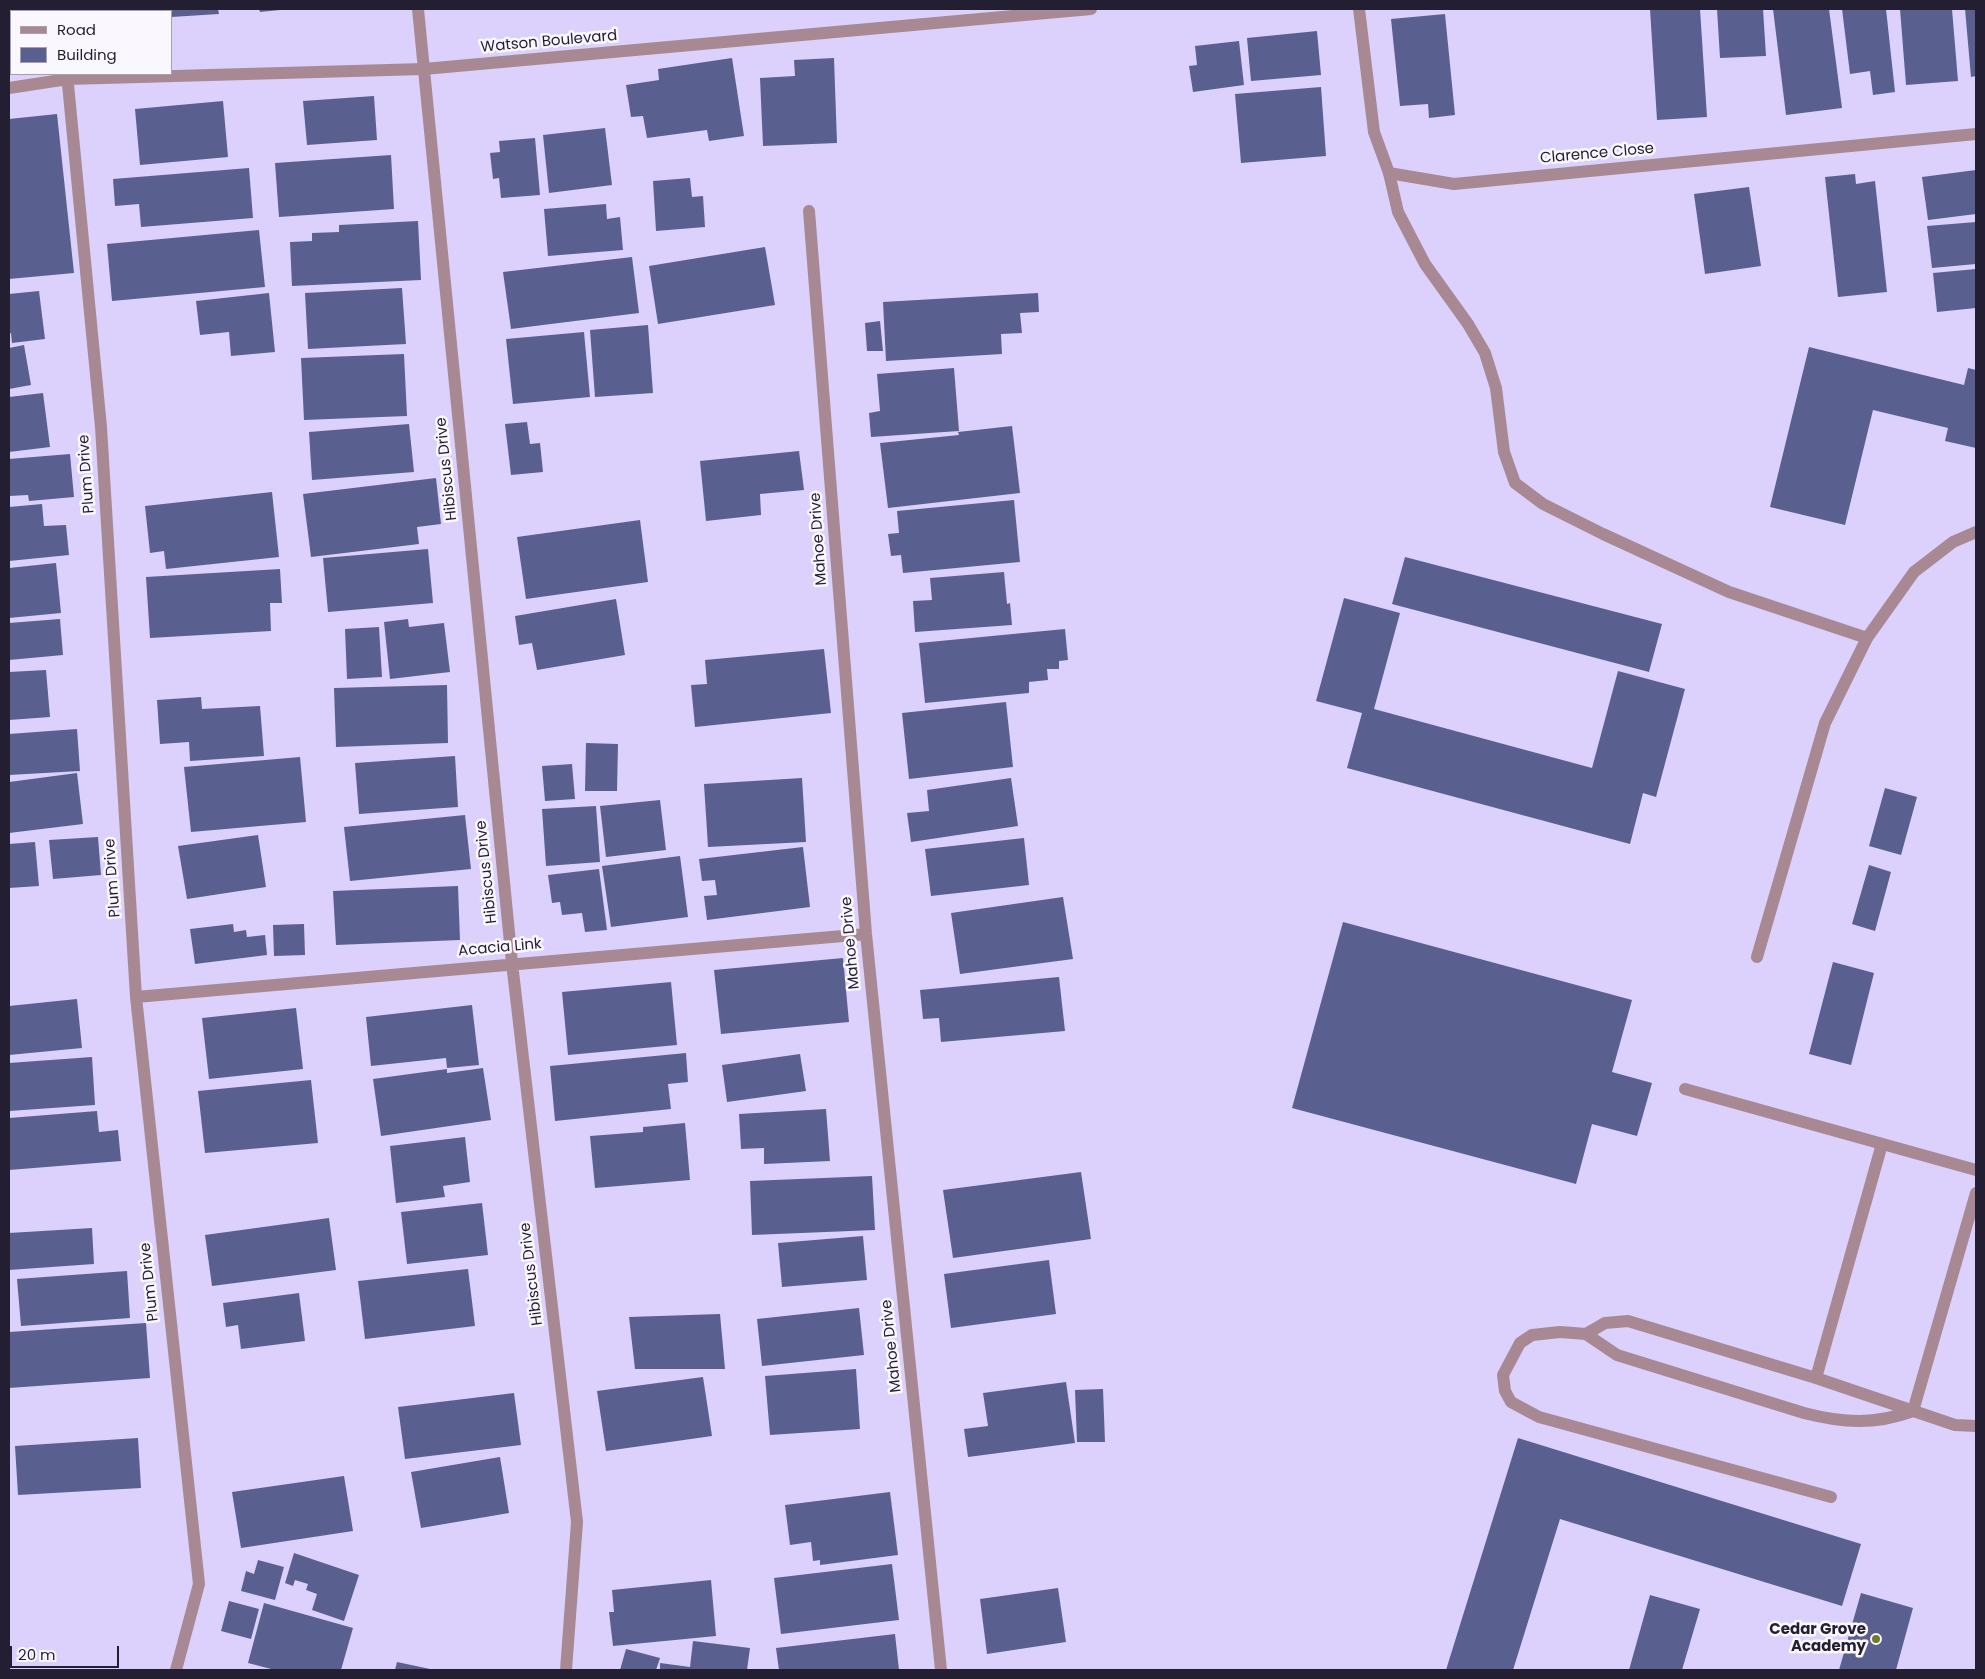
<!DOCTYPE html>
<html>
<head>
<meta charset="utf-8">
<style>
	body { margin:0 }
	#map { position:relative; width:1985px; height:1679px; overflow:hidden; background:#dbd1fc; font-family:Poppins,sans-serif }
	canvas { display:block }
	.frame { position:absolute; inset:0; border:10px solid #231e32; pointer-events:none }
	.legend { position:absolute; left:10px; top:10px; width:162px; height:65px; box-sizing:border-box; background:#faf8fe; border:1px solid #a4a1ac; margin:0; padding:6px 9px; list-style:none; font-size:15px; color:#231e32 }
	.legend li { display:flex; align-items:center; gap:10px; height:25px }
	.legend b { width:25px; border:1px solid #a4a1ac }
	.scale { position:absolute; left:10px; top:1646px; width:109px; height:22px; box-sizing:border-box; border:2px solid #231e32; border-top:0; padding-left:6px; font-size:15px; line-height:18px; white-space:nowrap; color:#231e32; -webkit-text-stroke:4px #faf8fe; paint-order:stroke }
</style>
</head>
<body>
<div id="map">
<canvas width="1985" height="1679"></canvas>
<div class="frame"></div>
<ul class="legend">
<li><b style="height:6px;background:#a88993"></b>Road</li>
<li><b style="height:14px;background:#59608f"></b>Building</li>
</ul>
<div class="scale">20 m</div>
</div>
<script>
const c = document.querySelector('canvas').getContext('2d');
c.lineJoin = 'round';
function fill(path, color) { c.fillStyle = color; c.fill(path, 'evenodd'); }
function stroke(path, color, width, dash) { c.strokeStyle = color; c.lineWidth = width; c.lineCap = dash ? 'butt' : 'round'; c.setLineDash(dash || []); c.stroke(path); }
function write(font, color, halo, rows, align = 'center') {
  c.font = font + ' Poppins,sans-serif'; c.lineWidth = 5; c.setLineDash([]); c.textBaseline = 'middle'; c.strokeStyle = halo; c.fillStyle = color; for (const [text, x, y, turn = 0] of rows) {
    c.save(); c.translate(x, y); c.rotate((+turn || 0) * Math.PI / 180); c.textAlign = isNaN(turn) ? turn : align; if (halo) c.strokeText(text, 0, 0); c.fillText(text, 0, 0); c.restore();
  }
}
const building = new Path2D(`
	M95,9H218L219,14L171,17V11H96Z
	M259,9H280V10L260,12Z
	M1650,9H1700L1707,117L1657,120Z
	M1717,9H1763L1766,56L1720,58Z
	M1773,9H1829L1842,108L1786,115Z
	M1842,9H1886L1895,92L1873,95L1870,71L1850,74Z
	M1900,9H1952L1958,81L1906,85Z
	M1965,9H1976V76L1971,77Z
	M1445,14L1455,115L1429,118L1428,104L1400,106L1391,19Z
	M1317,31L1321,75L1251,81L1247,38Z
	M1239,41L1244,85L1193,92L1189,66L1197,65L1195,46Z
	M732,58L744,136L709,141L707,130L647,138L643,116L631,117L626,85L659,80L658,69Z
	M834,58L837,143L763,146L760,78L795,76L794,60Z
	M1321,87L1326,156L1241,163L1235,94Z
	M374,96L377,140L307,145L303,101Z
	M223,101L228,157L140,165L135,109Z
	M57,114L74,273L9,279V119Z
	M605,128L612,185L549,193L543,135Z
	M535,138L540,195L501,198L499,178L493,179L490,153L500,152L499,141Z
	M391,155L394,209L279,217L275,163Z
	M249,168L253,218L141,227L139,204L115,206L113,179Z
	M1976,170V214L1928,220L1922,177Z
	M1855,174L1856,184L1875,181L1887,292L1838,297L1825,177Z
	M690,178L692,197L703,196L705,227L656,231L653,181Z
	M1749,187L1761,266L1705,274L1694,194Z
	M606,204L607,219L620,217L623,250L548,256L544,209Z
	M418,221L421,280L292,286L290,242L312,241V233L339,232V225Z
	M1976,222V264L1932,268L1927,226Z
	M259,230L265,287L112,301L107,244Z
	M765,247L775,305L658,324L649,266Z
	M632,257L639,313L511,329L503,272Z
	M1976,269V308L1937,312L1933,273Z
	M402,288L406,344L308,349L305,293Z
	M39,291L45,339L12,343L11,333L9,334V294Z
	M269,293L275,352L231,356L229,332L200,335L196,301Z
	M1038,293L1039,312L1020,313L1022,333L1001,334L1002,354L886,361L883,302Z
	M880,321L883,351H867L865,323Z
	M648,325L653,393L595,397L590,330Z
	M584,332L590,397L513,404L506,339Z
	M24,345L31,385L9,389V348Z
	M1809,347L1964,385L1968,368L1976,370V448L1945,441L1948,428L1873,410L1845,525L1770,507Z
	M404,354L407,416L304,420L301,358Z
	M954,368L959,431L871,437L869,413L880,411L877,374Z
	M43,393L50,447L9,452V397Z
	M527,422L530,444L540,443L543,472L511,475L505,424Z
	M409,424L414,472L312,480L309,432Z
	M1012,426L1020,493L888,508L880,443L959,435L958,432Z
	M799,451L804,490L760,494L761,515L706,521L700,461Z
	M70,454L74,497L29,501L28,495L9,496V459Z
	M436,478L441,524L417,527L419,544L311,557L303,494Z
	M272,492L279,557L166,569L164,551L150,553L145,506Z
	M1014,500L1020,562L903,573L901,555L891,556L888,534L899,533L897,511Z
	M42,504L44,526L66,525L69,555L9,561V507Z
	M640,520L648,582L526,599L517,537Z
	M428,549L433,603L328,612L323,558Z
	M1405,557L1662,624L1649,672L1392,604Z
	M56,563L61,613L9,618V568Z
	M280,569L282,603H270L271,631L150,638L146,577Z
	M1004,572L1007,604L1010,603L1012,625L915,632L913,601L932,600L930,578Z
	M1344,598L1400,613L1374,709L1592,768L1618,671L1685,689L1656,797L1643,793L1630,844L1347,768L1362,713L1316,701Z
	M616,599L625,655L537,670L532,643L519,645L515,616Z
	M60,619L63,655L9,660V623Z
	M408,619L409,627L444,623L450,672L390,679L384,622Z
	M379,627L382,677L347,679L345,629Z
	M1065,629L1068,660L1059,661V669H1047L1048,680L1029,682V693L925,703L919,643Z
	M824,649L831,713L695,727L691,685L707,684L705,660Z
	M46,670L50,717L9,720V672Z
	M447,685L448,743L336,747L334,688Z
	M201,697L202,709L260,706L264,756L190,761L189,742L160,744L157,700Z
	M1006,702L1013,767L909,779L902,713Z
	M77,729L80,771L9,775V734Z
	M586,743L618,744L617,791H585Z
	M455,756L458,807L359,814L355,763Z
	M300,757L306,822L191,832L184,767Z
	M572,764L575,799L545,801L542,766Z
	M77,773L83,824L9,833V782Z
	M802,778L806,842L708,847L704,784Z
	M1011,778L1018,826L911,842L907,813L929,811L927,790Z
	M1885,788L1917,797L1901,855L1869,846Z
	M660,800L666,850L606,857L600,806Z
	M596,806L600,862L546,866L542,809Z
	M465,815L471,869L350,881L344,827Z
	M258,835L266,887L187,899L178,846Z
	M98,837L101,875L53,879L49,840Z
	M1024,838L1029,885L931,896L925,849Z
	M35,842L39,886L9,888V844Z
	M803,847L810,907L707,920L704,896L717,895L715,880L702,881L699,859Z
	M680,856L688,917L611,927L602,866Z
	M1869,865L1891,872L1875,931L1852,924Z
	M599,869L607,930L585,932L582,913L562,915L560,902L552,903L548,875Z
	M458,886L460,940L336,945L333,891Z
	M1063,897L1073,959L960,974L951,913Z
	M1343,922L1632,1000L1612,1072L1652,1083L1637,1136L1592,1124L1576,1184L1292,1108Z
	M233,924L234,932L246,930L247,937L265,935L267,955L195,964L190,929Z
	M304,924L305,955L274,956L273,925Z
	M843,958L849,1022L721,1034L714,970Z
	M1833,962L1874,973L1851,1065L1809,1054Z
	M1059,977L1065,1031L941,1042L939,1018L923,1019L920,990Z
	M671,982L677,1045L568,1055L562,992Z
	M77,999L82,1048L9,1055V1006Z
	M472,1005L479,1065L447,1068L446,1058L371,1066L366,1017Z
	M296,1008L303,1069L209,1079L202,1018Z
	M686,1053L688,1082L668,1084L671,1109L555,1121L550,1066Z
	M800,1054L806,1091L727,1102L722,1065Z
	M92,1057L95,1105L9,1111V1063Z
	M483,1068L491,1120L381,1136L373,1079L447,1069V1073Z
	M311,1080L318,1143L205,1153L198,1091Z
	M826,1109L830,1161L764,1164V1148L741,1149L739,1114Z
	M97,1111L99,1132L118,1130L121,1161L9,1170V1118Z
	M685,1123L690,1180L595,1188L590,1136L643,1132V1127Z
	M465,1137L470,1182L443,1186L445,1197L396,1203L390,1146Z
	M1081,1172L1091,1239L953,1258L943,1190Z
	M872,1176L875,1230L752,1235L750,1181Z
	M482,1203L488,1255L407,1264L401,1212Z
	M329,1218L336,1270L212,1286L205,1235Z
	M92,1228L94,1264L9,1270V1233Z
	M863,1236L867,1280L782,1287L778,1243Z
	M1049,1260L1056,1314L951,1328L944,1274Z
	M468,1269L475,1326L365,1339L358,1281Z
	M127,1271L130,1318L21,1326L17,1279Z
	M299,1293L305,1341L241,1349L238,1325L226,1327L223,1303Z
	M859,1308L864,1355L762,1366L757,1319Z
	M720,1314L725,1369H635L629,1317Z
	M146,1323L150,1378L9,1388V1332Z
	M856,1369L860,1429L770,1435L765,1376Z
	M703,1377L712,1436L606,1451L597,1391Z
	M1066,1382L1075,1443L968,1457L964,1429L988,1426L983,1393Z
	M1103,1389L1105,1442H1077L1075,1390Z
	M514,1393L521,1445L405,1459L398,1407Z
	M138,1438L141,1488L18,1495L15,1446Z
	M1518,1438L1861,1544L1842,1606L1560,1519L1513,1670H1446Z
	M500,1457L509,1513L421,1528L411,1472Z
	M344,1476L353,1531L241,1548L232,1492Z
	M890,1492L898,1555L820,1565V1560L813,1561L811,1542L790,1545L785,1505Z
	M294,1553L359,1575L344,1621L312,1610L317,1594L306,1590L308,1584L295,1580L293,1586L285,1583Z
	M258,1560L284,1567L275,1600L241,1591L246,1571L254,1574Z
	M892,1564L899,1620L781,1634L774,1578Z
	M711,1580L716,1636L613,1646L609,1612H614L612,1590Z
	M1058,1588L1066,1642L987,1654L980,1599Z
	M1861,1593L1913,1608L1896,1670H1839Z
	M1650,1595L1700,1609L1682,1670H1629Z
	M229,1601L259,1609L251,1639L221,1631Z
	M264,1603L353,1628L341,1670H275L248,1663Z
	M895,1634L899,1670H779L776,1648Z
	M693,1641L750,1648L747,1670H660V1663L690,1667Z
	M626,1649L660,1658L656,1670H620Z
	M397,1662L430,1669V1670H395Z`);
const lane = new Path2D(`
	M1389,173L1398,212L1425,264L1468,324L1485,353L1496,388L1504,452L1515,483L1543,504L1603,534L1729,592L1867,638
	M1757,957L1825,723L1867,638L1914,572L1953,542L1976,532
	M1685,1089L1976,1170
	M1882,1144L1816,1378L1955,1425L1976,1426
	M1586,1334L1617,1355L1804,1413C1843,1423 1875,1425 1913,1411L1976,1193
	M1816,1378L1628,1321L1605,1323L1586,1334L1560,1332L1532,1335L1520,1343L1503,1375L1505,1391L1511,1402L1539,1417L1831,1497`);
const street = new Path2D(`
	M59,9V11
	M418,9L512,963L577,1522L566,1670
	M1359,9L1374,132L1389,173L1454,184L1976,134
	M67,74L101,427L136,997L199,1584L176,1670
	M9,88L68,79L424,69L1091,9
	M809,211L866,934L941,1670
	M136,997L866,934`);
const markers = [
	[1876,1639,5,"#727c28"]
];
const streetNames = [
	["Watson Boulevard",549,42,-5],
	["Clarence Close",1597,154,-5],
	["Hibiscus Drive",447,469,-96],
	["Plum Drive",87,474,-94],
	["Mahoe Drive",819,539,-94],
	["Hibiscus Drive",487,872,-96],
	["Plum Drive",113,878,-94],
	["Mahoe Drive",851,943,-95],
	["Acacia Link",500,948,-5],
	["Hibiscus Drive",532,1274,-97],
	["Plum Drive",150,1282,-96],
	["Mahoe Drive",892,1346,-96]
];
const poiNames = [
	["Cedar Grove",1866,1630],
	["Academy",1866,1647]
];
fill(building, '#59608f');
stroke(lane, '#a88993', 12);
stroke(street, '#a88993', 12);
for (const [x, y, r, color] of markers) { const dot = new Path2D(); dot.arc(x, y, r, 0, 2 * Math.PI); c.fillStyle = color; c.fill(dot); stroke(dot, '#faf8fe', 2); }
write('15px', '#231e32', '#faf8fe', streetNames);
write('bold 15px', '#231e32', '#faf8fe', poiNames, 'right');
</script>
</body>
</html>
